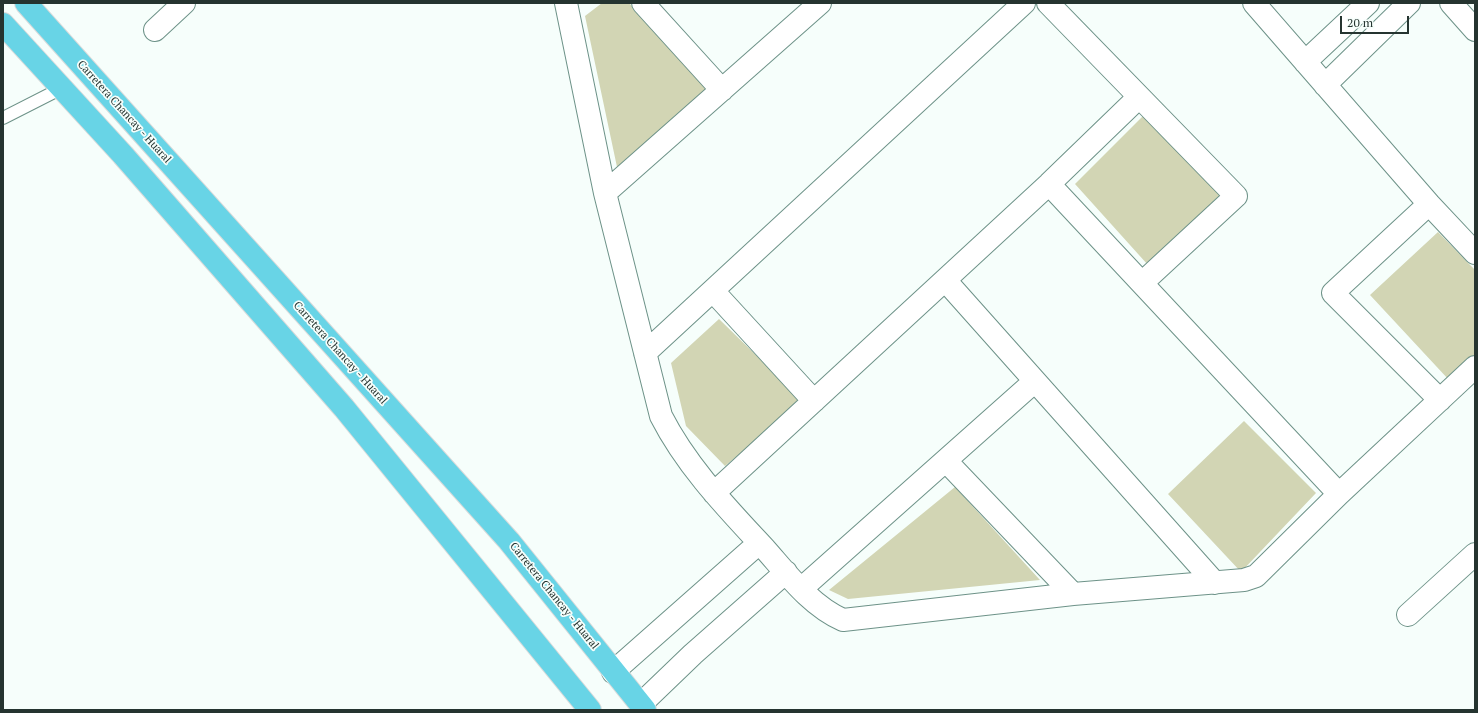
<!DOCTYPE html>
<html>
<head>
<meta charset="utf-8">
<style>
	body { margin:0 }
	#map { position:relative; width:1478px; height:713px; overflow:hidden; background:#f6fefb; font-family:"PT Serif",serif }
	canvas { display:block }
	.frame { position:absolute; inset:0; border:4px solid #253430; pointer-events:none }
	.scale { position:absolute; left:1340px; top:16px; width:69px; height:18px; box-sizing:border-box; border:2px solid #253430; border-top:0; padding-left:5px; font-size:12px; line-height:14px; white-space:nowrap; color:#253430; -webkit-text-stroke:3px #f6fefb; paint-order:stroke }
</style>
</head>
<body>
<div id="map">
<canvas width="1478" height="713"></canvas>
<div class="frame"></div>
<div class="scale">20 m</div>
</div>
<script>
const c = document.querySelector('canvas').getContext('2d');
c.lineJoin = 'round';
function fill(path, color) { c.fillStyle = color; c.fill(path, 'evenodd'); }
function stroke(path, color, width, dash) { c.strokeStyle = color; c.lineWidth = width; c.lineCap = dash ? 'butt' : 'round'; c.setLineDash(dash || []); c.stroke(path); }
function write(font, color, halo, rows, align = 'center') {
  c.font = font + ' "PT Serif",serif'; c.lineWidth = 3.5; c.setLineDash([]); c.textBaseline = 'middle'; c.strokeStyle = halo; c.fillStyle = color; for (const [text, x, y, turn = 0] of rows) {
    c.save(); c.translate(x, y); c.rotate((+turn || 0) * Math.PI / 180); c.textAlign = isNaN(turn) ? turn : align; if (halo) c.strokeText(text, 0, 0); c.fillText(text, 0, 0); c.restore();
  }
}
const green = new Path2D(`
	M602,3H629L710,86L617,167L585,16Z
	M1145,114L1222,198L1148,265L1075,184Z
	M1438,232L1475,270V355L1449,380L1370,295Z
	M719,319L803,401L725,466L686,426L671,363Z
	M1244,421L1316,493L1241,572L1168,494Z
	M955,487L1040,580L848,599L829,590Z`);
const service = new Path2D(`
	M3,118L62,88`);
const minor = new Path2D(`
	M566,3L605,193L661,416C687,467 727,508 765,549C788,575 811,606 843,620L1073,594L1244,580L1256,576L1339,494L1475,367
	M643,3L722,90
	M1048,3L1236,196L1142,283
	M1254,3L1429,204L1475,253
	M1451,3L1475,30
	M155,30L184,3
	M1305,62L1368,3
	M1325,85L1409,3
	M1049,184L1339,494
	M605,193L820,3
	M1429,204L1333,293L1440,400
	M945,280L1215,583
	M713,291L814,401
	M645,353L1024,3
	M946,461L1073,594
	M714,493L1049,184L1139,97
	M801,589L1035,381
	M1408,615L1475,554
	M613,672L759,543
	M641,704L693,654L786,572`);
const trunk = new Path2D(`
	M26,3L509,541L645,710
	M3,24L123,155L344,408L590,710`);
const streetNames = [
	["Carretera Chancay - Huaral",124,112,48],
	["Carretera Chancay - Huaral",340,353,48],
	["Carretera Chancay - Huaral",554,596,51]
];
fill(green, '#d2d5b4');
stroke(service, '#6d9288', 14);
stroke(minor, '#6d9288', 24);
stroke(trunk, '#d8dada', 24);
stroke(service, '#fff', 12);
stroke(minor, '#fff', 22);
stroke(trunk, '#68d4e6', 22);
write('11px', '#253430', '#f6fefb', streetNames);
</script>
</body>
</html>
